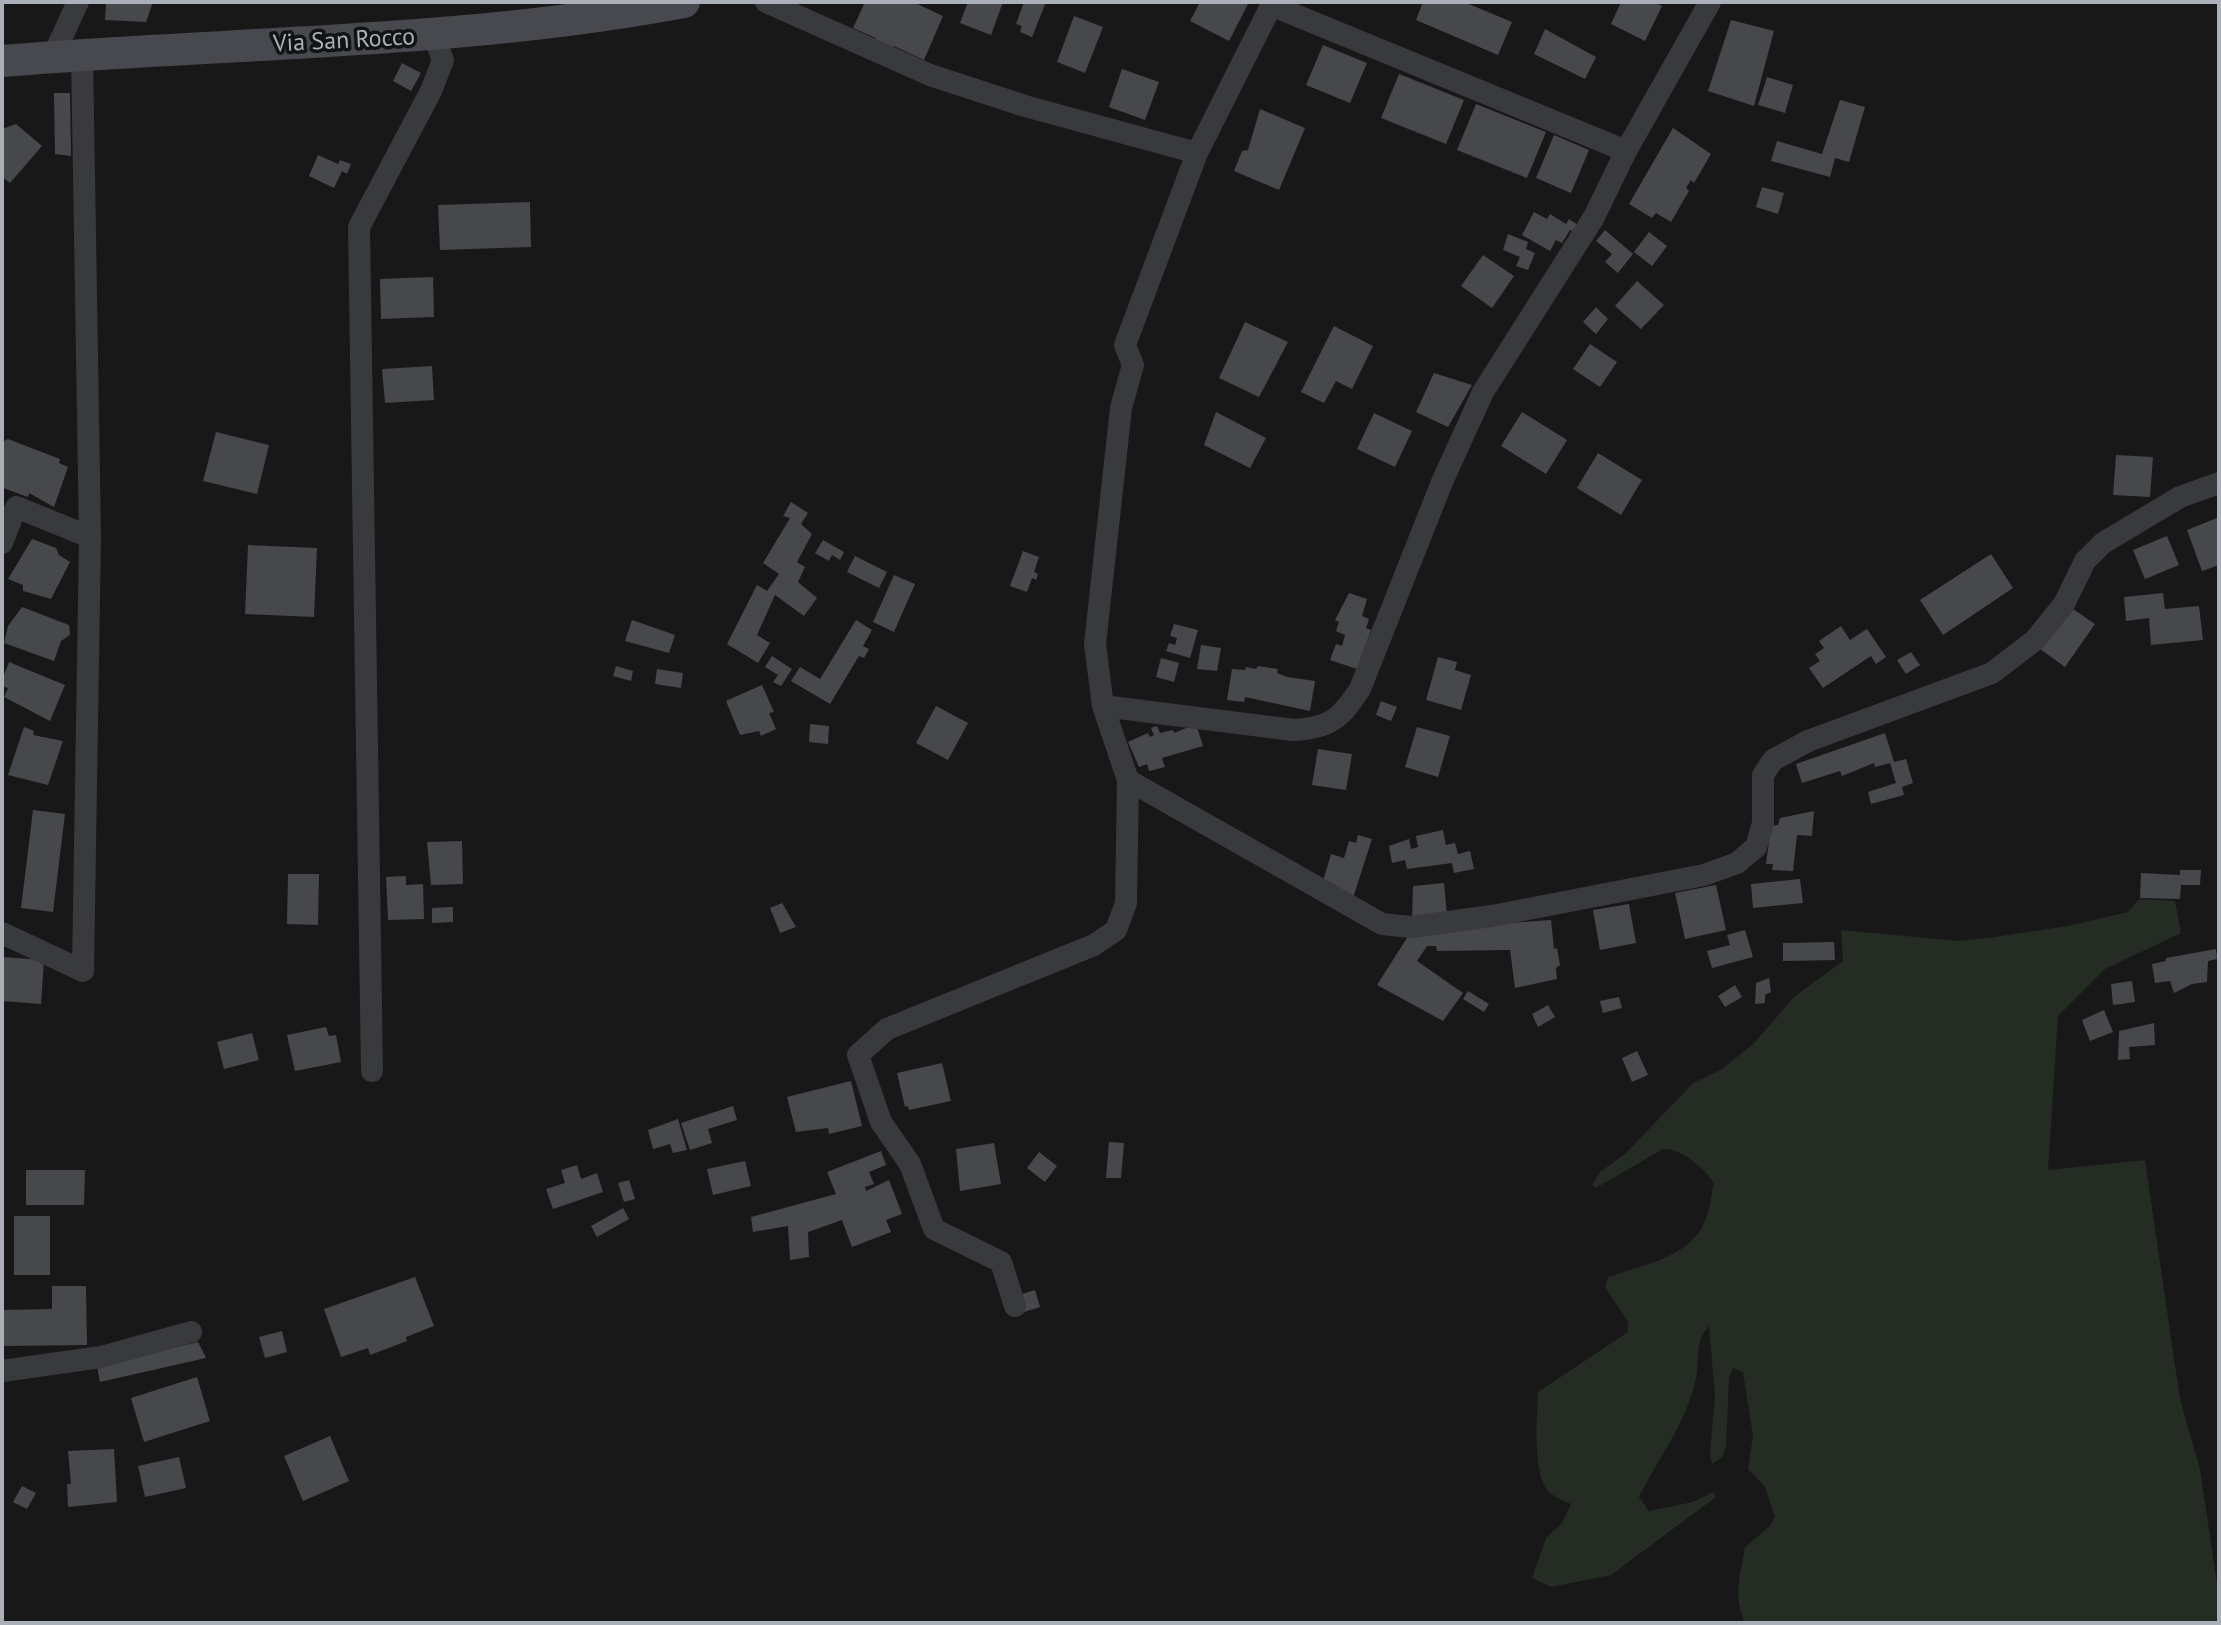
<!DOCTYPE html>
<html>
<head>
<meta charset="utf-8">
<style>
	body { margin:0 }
	#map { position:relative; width:2221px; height:1625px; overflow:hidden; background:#181819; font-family:"PT Sans",sans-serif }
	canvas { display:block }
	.frame { position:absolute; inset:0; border:4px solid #abb0b8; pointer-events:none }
</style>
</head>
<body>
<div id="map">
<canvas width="2221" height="1625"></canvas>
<div class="frame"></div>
</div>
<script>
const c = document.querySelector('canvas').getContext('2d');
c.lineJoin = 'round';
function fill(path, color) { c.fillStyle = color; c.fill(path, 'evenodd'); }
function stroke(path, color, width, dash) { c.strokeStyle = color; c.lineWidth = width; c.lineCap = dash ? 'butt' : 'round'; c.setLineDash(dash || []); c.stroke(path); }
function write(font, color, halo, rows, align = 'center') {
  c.font = font + ' "PT Sans",sans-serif'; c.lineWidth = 7; c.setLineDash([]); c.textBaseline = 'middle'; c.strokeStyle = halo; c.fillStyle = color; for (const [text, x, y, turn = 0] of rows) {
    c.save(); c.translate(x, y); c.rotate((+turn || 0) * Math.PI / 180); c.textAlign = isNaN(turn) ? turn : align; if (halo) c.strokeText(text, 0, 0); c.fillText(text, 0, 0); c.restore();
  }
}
const green = new Path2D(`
	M2139,899L2175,901L2181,933L2105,969L2058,1016L2048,1170L2145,1160L2180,1399L2200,1469L2219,1597V1623H1745C1732,1594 1741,1575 1745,1547L1770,1526L1775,1517L1765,1487L1748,1469L1753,1436L1743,1372L1733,1368L1729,1378L1726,1447L1722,1457L1712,1464L1710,1453L1715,1396L1709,1326C1694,1343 1700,1357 1696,1378C1688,1420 1658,1459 1639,1497L1649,1511L1693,1502L1713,1492L1716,1497L1611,1575L1551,1587L1532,1578L1546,1538L1562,1523L1571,1504C1563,1500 1550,1496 1545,1487C1533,1465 1537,1416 1538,1392L1628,1332V1322L1605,1287L1608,1277C1642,1265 1690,1258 1705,1221C1710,1209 1711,1195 1714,1183C1704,1168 1681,1148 1663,1149L1596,1188L1592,1185L1600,1172L1625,1154L1693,1083L1722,1069L1753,1044L1795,996L1843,961L1841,930L1959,941L1995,937L2068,926L2128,912Z`);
const building = new Path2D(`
	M106,2H153L146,22L105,20Z
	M865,2H913L943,16L924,60L894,46L891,54L872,45L876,38L853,28Z
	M968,2H1003L991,35L960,23Z
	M1024,2H1046L1032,37L1020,32L1022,26L1016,24Z
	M1200,2H1249L1229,41L1190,21Z
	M1423,2H1464L1512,22L1498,55L1416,20Z
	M1621,2H1654L1662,6L1645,41L1611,24Z
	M1074,16L1103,27L1085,73L1057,62Z
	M1731,20L1774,31L1754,106L1708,91Z
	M1545,29L1596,57L1585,79L1534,54Z
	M1323,45L1367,63L1350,103L1306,85Z
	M402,63L421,73L411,91L393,81Z
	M1122,69L1159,82L1145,120L1109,107Z
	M1399,74L1464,100L1446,144L1381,118Z
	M1767,77L1793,85L1785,113L1758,105Z
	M54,93H70L71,156L55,154Z
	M1840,100L1865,107L1849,162L1835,158L1830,177L1771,161L1777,141L1822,154Z
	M1476,104L1546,132L1527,178L1457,150Z
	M1260,109L1305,128L1279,190L1234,171L1242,151L1248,150Z
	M16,124L42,146L10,183L2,177V129Z
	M1673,128L1711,154L1694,183L1691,180L1686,188L1689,191L1671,222L1656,213L1652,218L1629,204Z
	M1554,135L1589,150L1571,193L1536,178Z
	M318,155L338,164L340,160L351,164L347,174L342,171L334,188L309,176Z
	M1762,187L1784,193L1778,214L1756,207Z
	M530,202L531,247L440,250L438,205Z
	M1534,212L1547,219L1550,214L1566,224L1569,219L1578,225L1574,232L1570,230L1562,243L1556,240L1550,251L1522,235Z
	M1605,230L1633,254L1618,273L1605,262L1612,254L1596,241Z
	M1649,232L1667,246L1652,266L1634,252Z
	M1508,234L1528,242L1526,249L1535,253L1528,270L1516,266L1520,257L1503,250Z
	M1483,255L1514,276L1492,308L1461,286Z
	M433,277L434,317L381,319L380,279Z
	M1637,281L1664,305L1641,329L1615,306Z
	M1596,307L1608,319L1596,334L1583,322Z
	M1245,322L1288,342L1259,397L1219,378Z
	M1334,326L1373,346L1352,389L1336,381L1324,403L1301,392Z
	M1590,344L1617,362L1600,387L1573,369Z
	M432,366L434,400L385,403L382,369Z
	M1434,373L1472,385L1448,427L1416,412Z
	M1216,412L1266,438L1250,468L1204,445Z
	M1522,412L1567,440L1546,474L1501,446Z
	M1374,413L1412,431L1395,467L1357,449Z
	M216,432L269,445L257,494L203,481Z
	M8,439L60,459L59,463L68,467L54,507L29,493L28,497L3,488L2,442Z
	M1598,453L1642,480L1621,515L1577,488Z
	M2116,455L2153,457L2150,497L2113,495Z
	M791,502L808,513L801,524L812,534L797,562L805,567L798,582L817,598L804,616L775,595L757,635L770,643L758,663L727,644L757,585L767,591L779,574L763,563L790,518L783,516Z
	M2217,518L2219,565L2202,571L2187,530Z
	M2167,536L2179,565L2145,579L2133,550Z
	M32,539L56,548L59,555L70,562L51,599L23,591V585L8,579Z
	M823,540L844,552L840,560L832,555L829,561L815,553Z
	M248,545L317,548L314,617L245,614Z
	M1023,551L1039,557L1034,572L1038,574L1036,580L1032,578L1027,592L1010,586Z
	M1991,554L2013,588L1943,635L1920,600Z
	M855,556L887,572L879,588L847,572Z
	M894,575L915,584L894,632L873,622Z
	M1349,593L1367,599L1362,616L1369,619L1366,628L1371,630L1357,669L1330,660L1336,644L1342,646L1345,635L1336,631L1339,622L1335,620Z
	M2163,593L2165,609L2199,606L2203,640L2151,645L2149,618L2126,621L2124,597Z
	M22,607L69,625L70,635L61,641L54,661L4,643L8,626Z
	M2070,607L2095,624L2065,667L2040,649Z
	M632,620L675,635L669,653L625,641Z
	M856,620L872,630L863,646L869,649L864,658L859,656L830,704L791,681L800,667L820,679Z
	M1174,624L1198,630L1190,658L1166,651L1169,643L1175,645L1177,638L1170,636Z
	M1841,626L1850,640L1867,629L1886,657L1876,664L1871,656L1823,688L1809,668L1820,661L1815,654L1824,648L1819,641Z
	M1201,645L1221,648L1217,671L1197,669Z
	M1911,652L1920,665L1906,674L1897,660Z
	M772,656L792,669L781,686L773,682L778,675L765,667Z
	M1438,657L1457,662L1455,670L1471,675L1461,710L1426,700Z
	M1161,658L1179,663L1174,682L1156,677Z
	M9,662L65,685L50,721L4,697L8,688L2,686V680Z
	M616,666L633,671L631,681L613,676Z
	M1258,666L1278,669L1277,673L1287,677L1315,681L1310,711L1245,697L1244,702L1227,700L1232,669L1245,670L1246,667L1256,669Z
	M657,669L683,673L681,688L655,684Z
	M762,685L774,712L769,713L776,729L761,736L759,731L740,735L726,701Z
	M1381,701L1397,707L1391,721L1376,715Z
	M936,706L968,723L948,760L916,743Z
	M810,724L829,726L828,744L809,742Z
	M1196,724L1203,746L1162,758L1165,767L1149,771L1147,764L1139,767L1128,742L1148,733L1150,737L1154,735L1151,728L1157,726L1160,733L1173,730L1174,733Z
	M24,727L34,731L33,735L63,741L48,785L8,775Z
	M1417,727L1450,736L1438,777L1405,767Z
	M1885,733L1894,762L1906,759L1913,783L1902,787L1904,795L1871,804L1868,792L1896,783L1890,763L1875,767L1874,763L1842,776L1840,771L1802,783L1796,764Z
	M1318,749L1352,754L1346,790L1312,785Z
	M33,810L65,814L53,912L21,908Z
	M1814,811L1812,836L1797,835L1793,871L1772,870L1773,864H1766L1771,826L1778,825L1780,818Z
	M1443,830L1446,845L1455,843L1458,854L1470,851L1474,869L1454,873L1452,863L1407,869L1405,860L1392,863L1389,846L1409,839L1411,849L1418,847L1416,836Z
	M1358,835L1372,839L1353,898L1321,888L1331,854L1344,858L1349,841L1356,843Z
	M462,841L463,884L431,885L427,842Z
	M2180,870H2201L2200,885H2181L2180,899L2140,898L2141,873L2180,875Z
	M288,874H319L318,925L287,924Z
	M406,876V885L423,884L424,919L388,920L386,877Z
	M1800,879L1803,903L1753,908L1751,884Z
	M1444,883L1447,915L1412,920L1413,886Z
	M1716,885L1726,930L1685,939L1675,893Z
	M782,903L796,927L780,933L770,908Z
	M1629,904L1636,943L1600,950L1593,910Z
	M453,907V922L432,923V908Z
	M1551,920L1554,949L1557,948L1560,965L1556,968L1557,979L1515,988L1510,950L1437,951L1436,946H1427L1417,961L1463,993L1443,1021L1377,985L1412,930Z
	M1745,930L1753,957L1712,968L1707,951L1730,945L1727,935Z
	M1834,942L1835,960L1783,961V943Z
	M2216,949L2217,959L2208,961L2207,982L2192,984L2174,993L2170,981L2155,983L2152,964L2166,961V958Z
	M2,957L44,960L41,1004L2,1001Z
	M1769,978L1771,992L1765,995V1003L1755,1004L1756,983Z
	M2132,981L2135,1002L2113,1005L2111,984Z
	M1735,985L1742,997L1725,1007L1718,996Z
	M1468,991L1489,1004L1484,1012L1463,999Z
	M1619,997L1622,1008L1603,1013L1600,1001Z
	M1548,1005L1555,1017L1538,1027L1532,1014Z
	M2104,1010L2113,1032L2090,1041L2082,1020Z
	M2154,1023L2155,1045L2129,1047L2130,1059L2118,1060L2119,1031Z
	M326,1027L329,1036L336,1035L341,1062L295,1071L287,1035Z
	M252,1033L259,1060L224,1069L217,1042Z
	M1637,1051L1648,1075L1632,1082L1622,1058Z
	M942,1063L951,1101L909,1110L908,1106L905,1107L897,1073Z
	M851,1081L862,1126L829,1134L828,1128L796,1132L787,1097Z
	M733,1106L737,1120L708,1129L712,1143L690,1150L681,1123Z
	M678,1119L687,1150L673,1153L670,1144L653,1149L648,1130Z
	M1109,1142L1124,1143L1121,1178H1106Z
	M994,1143L1001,1184L960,1191L956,1149Z
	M881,1151L886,1165L869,1172L874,1184L865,1187L866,1191L889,1180L902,1214L886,1220L891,1232L852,1247L842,1220L808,1232L809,1257L790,1260L788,1226L753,1232L751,1217L836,1194L827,1172Z
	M1039,1152L1057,1166L1045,1182L1027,1168Z
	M745,1161L751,1186L713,1195L707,1169Z
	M577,1165L581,1179L597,1173L603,1192L553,1209L546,1189L565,1183L561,1170Z
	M26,1170H85L84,1205H26Z
	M629,1180L635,1199L624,1202L618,1183Z
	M623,1208L629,1219L597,1237L591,1226Z
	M14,1216H50V1275H14Z
	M415,1277L434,1326L406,1337L407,1341L370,1355L368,1348L341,1357L324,1309Z
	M52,1286H86L87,1345L2,1346V1310L52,1309Z
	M1035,1290L1040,1307L1024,1312L1019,1295Z
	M282,1331L287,1352L265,1358L259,1337Z
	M198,1342L206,1358L100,1382L97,1366Z
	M197,1377L210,1421L144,1442L131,1398Z
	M330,1436L349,1481L303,1501L284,1456Z
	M114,1449L117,1502L68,1507L67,1484H71L68,1451Z
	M179,1457L186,1488L145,1497L138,1466Z
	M22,1486L36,1493L27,1509L13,1502Z`);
const street = new Path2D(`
	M766,2L930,75L1025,106L1197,153
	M1273,2L1197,153L1125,345L1133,365L1121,408L1095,644L1103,706L1128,780L1382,924L1411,927L1492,916L1704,875L1737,863L1756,847L1763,823V775L1773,760L1808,741L1992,673L2035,640L2064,604L2085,561L2103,543L2180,497L2219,483
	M1271,5L1626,151
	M53,56L78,2
	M2,543L16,507L90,537
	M1103,706L1293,730C1330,728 1340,719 1360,689L1442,482L1483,392L1594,217L1626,151L1710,2
	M2,933L83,971L90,537L82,54
	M372,1071L359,227L431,91L443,60L434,36
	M1015,1306L1001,1262L934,1229L910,1164L881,1122L858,1055L887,1029L1094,945L1116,930L1126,903L1128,780
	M2,1371L101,1357L191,1332`);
const secondary = new Path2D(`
	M2,61C230,42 459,44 684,2`);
const streetNames = [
	["Via San Rocco",344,41,-3]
];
fill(green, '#242c24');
fill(building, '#47484c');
stroke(street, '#393a3e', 22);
stroke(secondary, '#47494e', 32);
write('24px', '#abb0b8', '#121314', streetNames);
</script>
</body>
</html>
